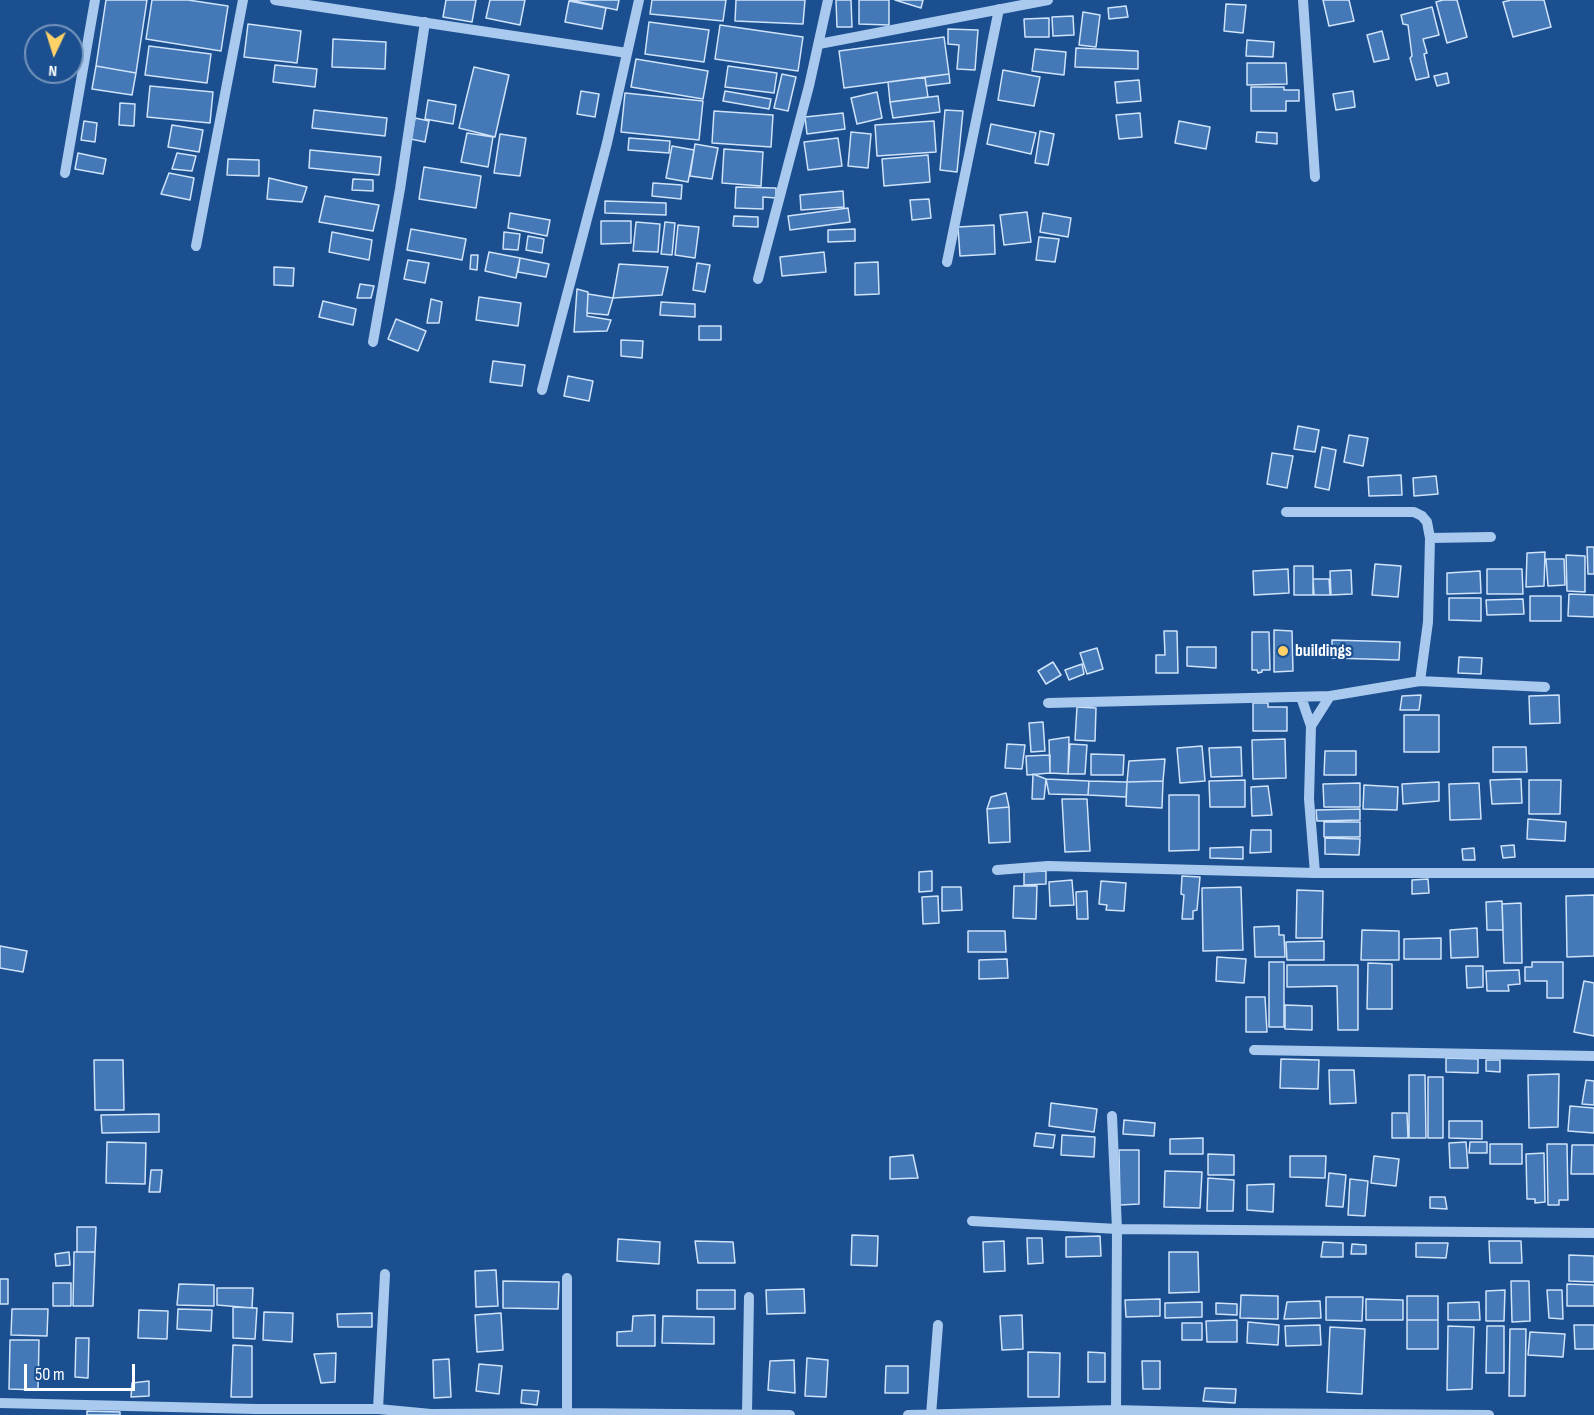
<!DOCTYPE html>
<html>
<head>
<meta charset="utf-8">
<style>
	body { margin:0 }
	#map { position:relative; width:1594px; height:1415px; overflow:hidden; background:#1b4f8f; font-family:"Sofia Sans Condensed",sans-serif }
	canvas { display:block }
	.north { position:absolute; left:24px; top:24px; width:60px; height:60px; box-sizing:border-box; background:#1b4f8f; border:2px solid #7695bc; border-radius:50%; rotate:184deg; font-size:16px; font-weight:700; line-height:24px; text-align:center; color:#fff }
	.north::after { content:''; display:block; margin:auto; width:21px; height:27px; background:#ffd166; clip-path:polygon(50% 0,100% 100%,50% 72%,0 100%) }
	.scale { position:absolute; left:24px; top:1364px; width:111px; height:27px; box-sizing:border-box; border:3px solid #fff; border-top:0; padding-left:8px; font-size:18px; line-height:21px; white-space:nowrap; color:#fff; -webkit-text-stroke:4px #1b4f8f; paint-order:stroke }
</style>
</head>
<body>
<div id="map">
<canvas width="1594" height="1415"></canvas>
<div class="north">N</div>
<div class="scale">50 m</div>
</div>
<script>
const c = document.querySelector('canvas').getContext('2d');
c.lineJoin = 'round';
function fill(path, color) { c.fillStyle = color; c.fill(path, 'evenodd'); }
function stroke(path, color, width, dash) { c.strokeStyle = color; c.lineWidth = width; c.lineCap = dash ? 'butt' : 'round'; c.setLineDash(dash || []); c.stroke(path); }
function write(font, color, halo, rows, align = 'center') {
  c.font = font + ' "Sofia Sans Condensed",sans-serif'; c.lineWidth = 4.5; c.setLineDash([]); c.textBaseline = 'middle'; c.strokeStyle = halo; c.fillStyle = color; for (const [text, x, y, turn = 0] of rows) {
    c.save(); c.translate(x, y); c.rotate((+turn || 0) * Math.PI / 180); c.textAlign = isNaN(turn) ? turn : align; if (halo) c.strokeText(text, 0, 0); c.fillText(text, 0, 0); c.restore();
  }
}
const building = new Path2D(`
	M106,0H147L136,73L96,66Z
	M152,0H188L228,6L221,51L146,39Z
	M446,0H476L472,22L443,17Z
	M490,0H525L520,25L486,18Z
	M570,0H619L617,10Z
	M652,0H726L723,21L650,14Z
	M736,0H805L803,24L735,21Z
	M836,0H851L852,27H837Z
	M859,0H889V25L859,24Z
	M895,0H923L921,8Z
	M1323,0H1349L1354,21L1329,26Z
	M1443,0H1457L1467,37L1447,43L1436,2Z
	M1511,0H1544L1551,27L1513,37L1503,2Z
	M569,1L606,8L602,29L565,22Z
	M1226,4L1246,5L1243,33L1224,31Z
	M1126,6L1128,17L1109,19L1108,8Z
	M1432,7L1439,35L1423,39L1427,53L1424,54L1429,77L1416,80L1410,58L1412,56L1408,25L1403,24L1401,15Z
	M1083,12L1100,15L1096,47L1079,45Z
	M1073,16L1074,35L1053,36L1052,17Z
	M1049,18V37H1025L1024,19Z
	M649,22L709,30L704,62L645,54Z
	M248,24L301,31L297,63L244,57Z
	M720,25L803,37L798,71L715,59Z
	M948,29L978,30L975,70L957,69L959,45L948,44Z
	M1382,31L1389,59L1374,62L1367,35Z
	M944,37L949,74L844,88L839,51Z
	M333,39L386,42L385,69L332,67Z
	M1247,40L1274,42L1273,57L1246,56Z
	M149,46L211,54L207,83L145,75Z
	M1076,48L1138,51V69L1075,67Z
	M1035,49L1066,52L1064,75L1032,71Z
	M636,59L708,71L703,99L631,87Z
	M1247,63H1286L1287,84L1247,85Z
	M275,65L317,69L315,87L273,82Z
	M96,66L136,73L132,95L92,89Z
	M728,66L777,73L774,93L725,87Z
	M474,67L509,75L495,137L459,128Z
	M1003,70L1040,77L1034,106L998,100Z
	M1447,73L1449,83L1437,86L1434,76Z
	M782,74L796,77L788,111L774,108Z
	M949,74L950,83L926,86L925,77Z
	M925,77L928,97L890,102L888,82Z
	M1139,80L1141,101L1117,103L1115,82Z
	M150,86L213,92L210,123L147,117Z
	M1251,87H1284V90H1299V101H1286V111H1251Z
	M581,91L599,94L595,117L577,114Z
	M725,91L771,99L769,109L723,101Z
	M1353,91L1355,107L1336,110L1333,94Z
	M877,92L882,118L857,124L851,98Z
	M625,93L703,101L699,140L621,132Z
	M938,96L940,112L893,118L890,102Z
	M428,100L456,105L453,124L425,119Z
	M120,103L135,104L134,126L119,125Z
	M314,110L387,118L385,136L312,128Z
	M945,110L963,111L957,172L940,170Z
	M714,111L773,115L771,147L712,143Z
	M843,113L845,129L807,134L805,117Z
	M1140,113L1142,137L1119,139L1116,115Z
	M415,118L429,121L425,142L411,139Z
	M84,121L97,123L95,142L81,140Z
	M934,121L936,152L877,156L875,125Z
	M1179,121L1210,127L1206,149L1175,143Z
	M991,124L1036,133L1031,154L987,144Z
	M172,125L203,130L199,152L168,147Z
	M1040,131L1054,134L1048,165L1035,163Z
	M851,132L871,134L868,168L848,166Z
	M1257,132L1277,133V144L1256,142Z
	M467,133L493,137L488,167L461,162Z
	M500,134L526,138L520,176L494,173Z
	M629,138L670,141L669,153L628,150Z
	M838,138L842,166L808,170L804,142Z
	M695,144L718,148L712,179L690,176Z
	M672,146L694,150L688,182L666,178Z
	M724,149L763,152L761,186L722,183Z
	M310,150L381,157L379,175L309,168Z
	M78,153L106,159L103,174L75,169Z
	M177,153L196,156L192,171L172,169Z
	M928,155L930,182L884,186L882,159Z
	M228,159L259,160V176L227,175Z
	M424,167L481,176L476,208L419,199Z
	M169,173L194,178L190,200L161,194Z
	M269,178L307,187L302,202L267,199Z
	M353,179L373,180V191L352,190Z
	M653,183L682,185L681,199L652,196Z
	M736,187L776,188V198L763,197V209L735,208Z
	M843,191L844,207L801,210L800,195Z
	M325,196L379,205L373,231L319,222Z
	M929,199L931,218L912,220L910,200Z
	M605,201L666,203V215L605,213Z
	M848,208L850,222L790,230L788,216Z
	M1027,212L1031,242L1004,245L1000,215Z
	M510,213L550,220L547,236L508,228Z
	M1043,213L1071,218L1068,237L1040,232Z
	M734,216L758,217V227L733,226Z
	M601,221H631V243L601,244Z
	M636,222L660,224L658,252L633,251Z
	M665,222L675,223L672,255L661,254Z
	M678,225L699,227L695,258L675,255Z
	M994,225L995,254L960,256L958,227Z
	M411,229L466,239L462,260L407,250Z
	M855,229V241L828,242V230Z
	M332,232L372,240L369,260L329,252Z
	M504,232L520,234L518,250L503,249Z
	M528,236L544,239L542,253L526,250Z
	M1039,237L1059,239L1055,262L1036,260Z
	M489,252L520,258L516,278L485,271Z
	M824,252L826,272L782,276L780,257Z
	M471,255H478L477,270L470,269Z
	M520,258L549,264L546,277L518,272Z
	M408,260L429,263L425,283L404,279Z
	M878,262L879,294L855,295V263Z
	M697,263L710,265L705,292L693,290Z
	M619,264L668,267L662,295L613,298Z
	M274,267L294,268L293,286L274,285Z
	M360,284L374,286L371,298H357Z
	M577,289L588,292L587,316L611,320L607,331L574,332Z
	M588,294L613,298L608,315L587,313Z
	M479,297L521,303L518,326L476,320Z
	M431,299L442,302L439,323H427Z
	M323,301L356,309L353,325L319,317Z
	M661,302L695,304V317L660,315Z
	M396,319L426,331L418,351L388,339Z
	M699,326H721V340H699Z
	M621,340L643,341L642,358L621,356Z
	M493,361L525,365L522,386L490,382Z
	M568,376L593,381L589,401L564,396Z
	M1298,426L1319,430L1315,452L1294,449Z
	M1349,435L1368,438L1363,466L1344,462Z
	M1322,447L1336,450L1329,490L1315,487Z
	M1272,453L1293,456L1287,488L1267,484Z
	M1401,475L1402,495L1369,496L1368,477Z
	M1436,476L1438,494L1414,496L1413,478Z
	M1587,547H1594V574H1588Z
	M1545,552L1544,586L1526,587L1527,553Z
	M1566,555L1585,556V592L1567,591Z
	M1546,559H1564L1565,585L1548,586Z
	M1375,564L1401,566L1398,597L1372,595Z
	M1294,566H1313V595H1294Z
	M1288,569L1289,593L1254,595L1253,571Z
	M1487,569H1522L1523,594H1487Z
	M1351,570L1352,594L1331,595L1330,571Z
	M1480,571L1481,593L1447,594V573Z
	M1313,579H1329L1330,595H1314Z
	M1569,594L1594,595V617L1568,616Z
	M1530,596H1561V621H1530Z
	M1449,598H1481V621L1449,620Z
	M1523,599L1524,614L1487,615L1486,600Z
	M1274,630L1292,631L1293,671L1274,672Z
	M1164,631H1177L1178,673H1156V655H1165Z
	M1252,632H1269L1270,670H1262V672L1258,673L1257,670H1252Z
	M1332,640L1400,642L1399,660L1332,658Z
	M1187,647H1216V668L1187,666Z
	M1097,648L1103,669L1087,674L1080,653Z
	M1459,657L1482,658L1481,674L1458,673Z
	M1053,662L1061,675L1046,684L1038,671Z
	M1082,664L1084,674L1069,680L1065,670Z
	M1421,695L1419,710H1400L1402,696Z
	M1559,695L1560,723L1530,724L1529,696Z
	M1253,703H1268V707H1287V731H1253Z
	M1077,707L1096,708L1095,741L1075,740Z
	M1404,715H1439V752H1404Z
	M1043,722L1045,751L1031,752L1029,723Z
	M1069,737L1068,774L1050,773L1049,740Z
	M1285,739L1286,778L1253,779L1252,740Z
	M1007,744L1025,745L1022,769L1005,768Z
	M1070,744L1087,745L1085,774H1068Z
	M1202,746L1205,781L1180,783L1177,748Z
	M1241,747L1242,776L1211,777L1209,748Z
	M1493,747H1526L1527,772H1493Z
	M1325,751H1356V775H1324Z
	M1091,754L1124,755L1123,775H1091Z
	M1050,755V773L1027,775L1026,756Z
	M1165,759L1163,781L1127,782L1129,761Z
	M1033,774L1046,779L1044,799H1032Z
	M1046,779L1089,781L1088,795L1049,794Z
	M1521,779L1522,803L1492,804L1490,780Z
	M1245,780V807H1210L1209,781Z
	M1529,780H1561L1560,814H1529Z
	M1089,781L1127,782L1126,797L1088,795Z
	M1163,781L1162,808L1126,806L1127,782Z
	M1439,782V801L1403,804L1402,784Z
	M1360,783V807H1324L1323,784Z
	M1479,783L1481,819L1450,820L1449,784Z
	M1364,785L1398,787L1397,810L1363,809Z
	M1268,786L1272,815L1252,816L1251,787Z
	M1006,793L1009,807L987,809L991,797Z
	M1169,795H1199V850L1169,851Z
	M1062,799H1087L1090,851L1065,852Z
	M1009,807L1010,842L989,843L987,809Z
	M1360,809V820L1317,821L1316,810Z
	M1528,819L1566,822L1565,841L1527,839Z
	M1324,822H1360V837H1324Z
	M1251,830H1271V852L1250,853Z
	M1325,838L1360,839L1359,855L1325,854Z
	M1514,845L1515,857L1503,858L1501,846Z
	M1243,847V859L1210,858V848Z
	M1474,848L1475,860H1463L1462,849Z
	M932,871V891L919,892V872Z
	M1046,871V884L1024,885V872Z
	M1182,876L1200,877L1197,910L1193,911V919H1182L1184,895L1181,894Z
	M1428,879L1429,893L1412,894V880Z
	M1072,880L1074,905L1050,906L1049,882Z
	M1101,881L1126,883L1124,911L1106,910L1107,905L1099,904Z
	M1014,886H1037L1036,919L1013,918Z
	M942,887H961L962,910L942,911Z
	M1241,887L1243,950L1203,951L1202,888Z
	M1297,890L1323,891L1322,938H1296Z
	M1087,891L1088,919H1077L1076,892Z
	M1594,895V956L1567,957L1566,896Z
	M938,896L939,923L923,924L922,897Z
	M1502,901L1503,930H1487L1486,902Z
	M1521,903L1522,963H1504L1502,904Z
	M1279,926V935H1284L1285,957H1255L1254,927Z
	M1477,928L1478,957L1451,958L1450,930Z
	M1362,930L1399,931V960H1361Z
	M968,931H1005L1006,952H968Z
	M1441,938V959H1404V939Z
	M1324,941V960H1287L1286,942Z
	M0,946L27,951L23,972L0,968Z
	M1217,957L1246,959L1244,983L1216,981Z
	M1007,959L1008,978L979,979V960Z
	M1269,962H1284V1027H1269Z
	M1532,962H1563V998H1547V981H1525V967H1532Z
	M1368,963L1392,964V1009H1367Z
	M1287,965H1358V1030H1338L1337,986L1287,987Z
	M1466,966H1483V987L1467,988Z
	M1519,970L1520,984L1508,985L1509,991H1487L1486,971Z
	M1584,981L1594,983V1036L1574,1032Z
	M1246,997H1265L1267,1032H1246Z
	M1285,1005L1312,1006V1030L1285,1029Z
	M1446,1058L1478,1059V1073L1446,1072Z
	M1281,1059L1319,1060L1318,1089L1280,1088Z
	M94,1060H123L124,1110H95Z
	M1486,1060H1500V1072L1486,1071Z
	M1329,1070H1354L1356,1103L1330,1104Z
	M1559,1074L1558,1127L1529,1128L1528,1075Z
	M1409,1075H1425L1426,1138H1409Z
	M1428,1077H1443V1138H1428Z
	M1586,1080L1594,1081V1105L1582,1104Z
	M1051,1103L1097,1109L1094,1132L1049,1126Z
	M1570,1106L1594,1108V1133L1568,1131Z
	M1392,1113H1407L1408,1138H1392Z
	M159,1114V1132L102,1133L101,1115Z
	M1124,1120L1155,1123L1154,1136L1123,1134Z
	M1449,1121H1482V1139L1449,1138Z
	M1036,1133L1055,1135L1053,1148L1034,1146Z
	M1062,1135L1095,1137L1094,1157L1061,1155Z
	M1203,1138V1154H1170V1139Z
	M107,1142L146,1143L145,1184L106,1183Z
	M1466,1142L1468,1168H1450L1449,1143Z
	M1470,1142H1487V1153H1469Z
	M1490,1144H1522V1164H1490Z
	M1547,1144H1567L1568,1200H1559V1205H1548Z
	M1572,1145H1594V1174H1571Z
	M1119,1150H1139V1204L1120,1205Z
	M1544,1153L1545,1202L1535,1203V1199H1527L1526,1154Z
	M1208,1154L1234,1155V1175H1208Z
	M913,1155L918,1178L890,1179V1157Z
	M1290,1156H1326L1325,1178L1290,1177Z
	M1374,1156L1399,1159L1396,1186L1371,1183Z
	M151,1170H162L160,1192H149Z
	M1165,1171L1202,1172L1200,1208L1164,1207Z
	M1329,1173L1346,1175L1343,1207L1326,1206Z
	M1208,1178L1234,1180L1233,1211H1207Z
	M1350,1179L1368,1181L1365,1216L1348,1215Z
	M1274,1184L1273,1212L1247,1210V1185Z
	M1430,1197H1445L1447,1209L1430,1208Z
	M77,1227H96L95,1252H77Z
	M852,1235L878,1236L877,1266L851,1265Z
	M1100,1236L1101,1256L1066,1257V1237Z
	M1027,1238H1042L1043,1263L1028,1264Z
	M618,1239L660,1242L659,1264L617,1261Z
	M695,1241L733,1242L735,1263H698Z
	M1004,1241L1005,1271L984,1272L983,1242Z
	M1489,1241H1521L1522,1263H1490Z
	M1323,1242L1343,1243V1257H1321Z
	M1416,1243H1448L1446,1258L1416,1257Z
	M1352,1244L1366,1245V1254H1351Z
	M69,1252L70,1265L56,1266L55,1254Z
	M74,1252H95L93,1306H73Z
	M1169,1252H1198L1199,1292L1169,1293Z
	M1569,1255L1594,1256V1282L1569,1281Z
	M496,1270L498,1306L476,1307L475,1271Z
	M0,1279H8V1304H0Z
	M503,1281L559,1282L558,1309L503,1308Z
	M1511,1281H1529L1530,1321L1512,1322Z
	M53,1283H71V1306H53Z
	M179,1284L214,1285V1306L177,1305Z
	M1567,1284L1594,1285V1306H1567Z
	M217,1288H253L252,1308L217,1305Z
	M804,1289L805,1313L767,1314L766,1290Z
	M697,1290H735V1309H697Z
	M1505,1290L1504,1321H1486V1291Z
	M1547,1290H1562L1563,1319L1549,1318Z
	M1241,1295L1278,1296V1319L1240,1318Z
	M1407,1296H1438V1320H1407Z
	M1326,1297H1363L1362,1321L1326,1320Z
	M1160,1299V1316L1126,1317L1125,1300Z
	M1366,1299L1403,1300V1320H1366Z
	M1320,1301L1321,1318L1284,1319L1287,1302Z
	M1202,1302V1317L1165,1318V1303Z
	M1479,1302L1480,1320H1448V1303Z
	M1216,1303L1237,1304V1315L1216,1314Z
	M233,1307L257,1308L255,1339L233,1338Z
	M12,1309H48L47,1336L11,1335Z
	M178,1309L212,1310L211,1331L177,1329Z
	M139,1310L168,1311L167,1339L138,1338Z
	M264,1312L293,1313L292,1342L263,1340Z
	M372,1313V1327H338L337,1314Z
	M501,1313L503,1350L477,1352L475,1315Z
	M655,1315V1346H617V1332L632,1331L633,1316Z
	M1022,1315L1023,1349L1002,1350L1000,1316Z
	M663,1316L714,1317V1344L662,1343Z
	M1237,1320V1342H1207L1206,1321Z
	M1407,1320H1438V1349H1407Z
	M1248,1322L1279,1325L1278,1345L1247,1343Z
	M1182,1323H1202V1340H1182Z
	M1320,1325L1321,1345L1286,1346L1285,1326Z
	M1574,1325H1594V1349H1575Z
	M1448,1326L1474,1327L1472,1389L1447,1390Z
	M1487,1326H1504V1373H1486Z
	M1330,1327L1365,1329L1362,1394L1327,1392Z
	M1510,1329H1526L1525,1396H1509Z
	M1530,1332L1565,1334L1563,1357L1528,1355Z
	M76,1338H89L88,1378L75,1377Z
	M10,1340H39L38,1390L9,1389Z
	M233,1345L252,1346V1397H231Z
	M1028,1352L1060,1353L1059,1397H1028Z
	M1088,1352L1105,1353V1382H1088Z
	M336,1353L335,1382L321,1383L314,1354Z
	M807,1358L828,1360L826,1397L805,1396Z
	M449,1359L451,1397L434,1398L433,1360Z
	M794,1360L795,1393L768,1390L770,1361Z
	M1142,1361H1160V1389H1143Z
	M479,1364L502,1366L499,1394L476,1391Z
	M886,1366H908V1393H885Z
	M149,1381V1396L131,1397L132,1383Z
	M1205,1388L1236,1389L1235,1403L1203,1401Z
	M522,1390L539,1391L537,1405L521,1403Z
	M87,1411L120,1412V1415H87Z`);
const minor = new Path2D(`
	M275,0L627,53
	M1303,0L1315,177
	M819,44L1048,0
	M65,173L95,0
	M196,246L243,0
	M947,262L999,9
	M758,279L809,86L828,0
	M373,342L400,189L425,22
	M542,390L607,143L639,0
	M1430,538L1491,537
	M1420,681L1545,687
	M1301,697L1311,726L1309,799L1315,873
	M1048,703L1330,696L1420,681L1428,622L1430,538L1427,522L1422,516L1414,512H1286
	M1311,726L1330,696
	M997,870L1048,866L1315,873H1594
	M1254,1050L1594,1056
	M1112,1116L1117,1229L1116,1410
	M972,1221L1117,1229L1594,1233
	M567,1278V1413
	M0,1403L256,1409H378L431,1414L567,1413L790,1415
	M378,1409L385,1274
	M747,1413L749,1297
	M908,1415L1116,1410L1227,1413L1489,1415
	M931,1415L938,1325`);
const markers = [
	[1283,651,6,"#ffd166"]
];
const poiNames = [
	["buildings",1295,651]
];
fill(building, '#4478b7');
stroke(building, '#cfe3fa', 1.5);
stroke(minor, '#a9c9ee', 10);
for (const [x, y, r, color] of markers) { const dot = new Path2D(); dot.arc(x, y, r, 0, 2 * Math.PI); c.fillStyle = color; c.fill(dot); stroke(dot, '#1b4f8f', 2); }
write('bold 18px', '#fff', '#1b4f8f', poiNames, 'left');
</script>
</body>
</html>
